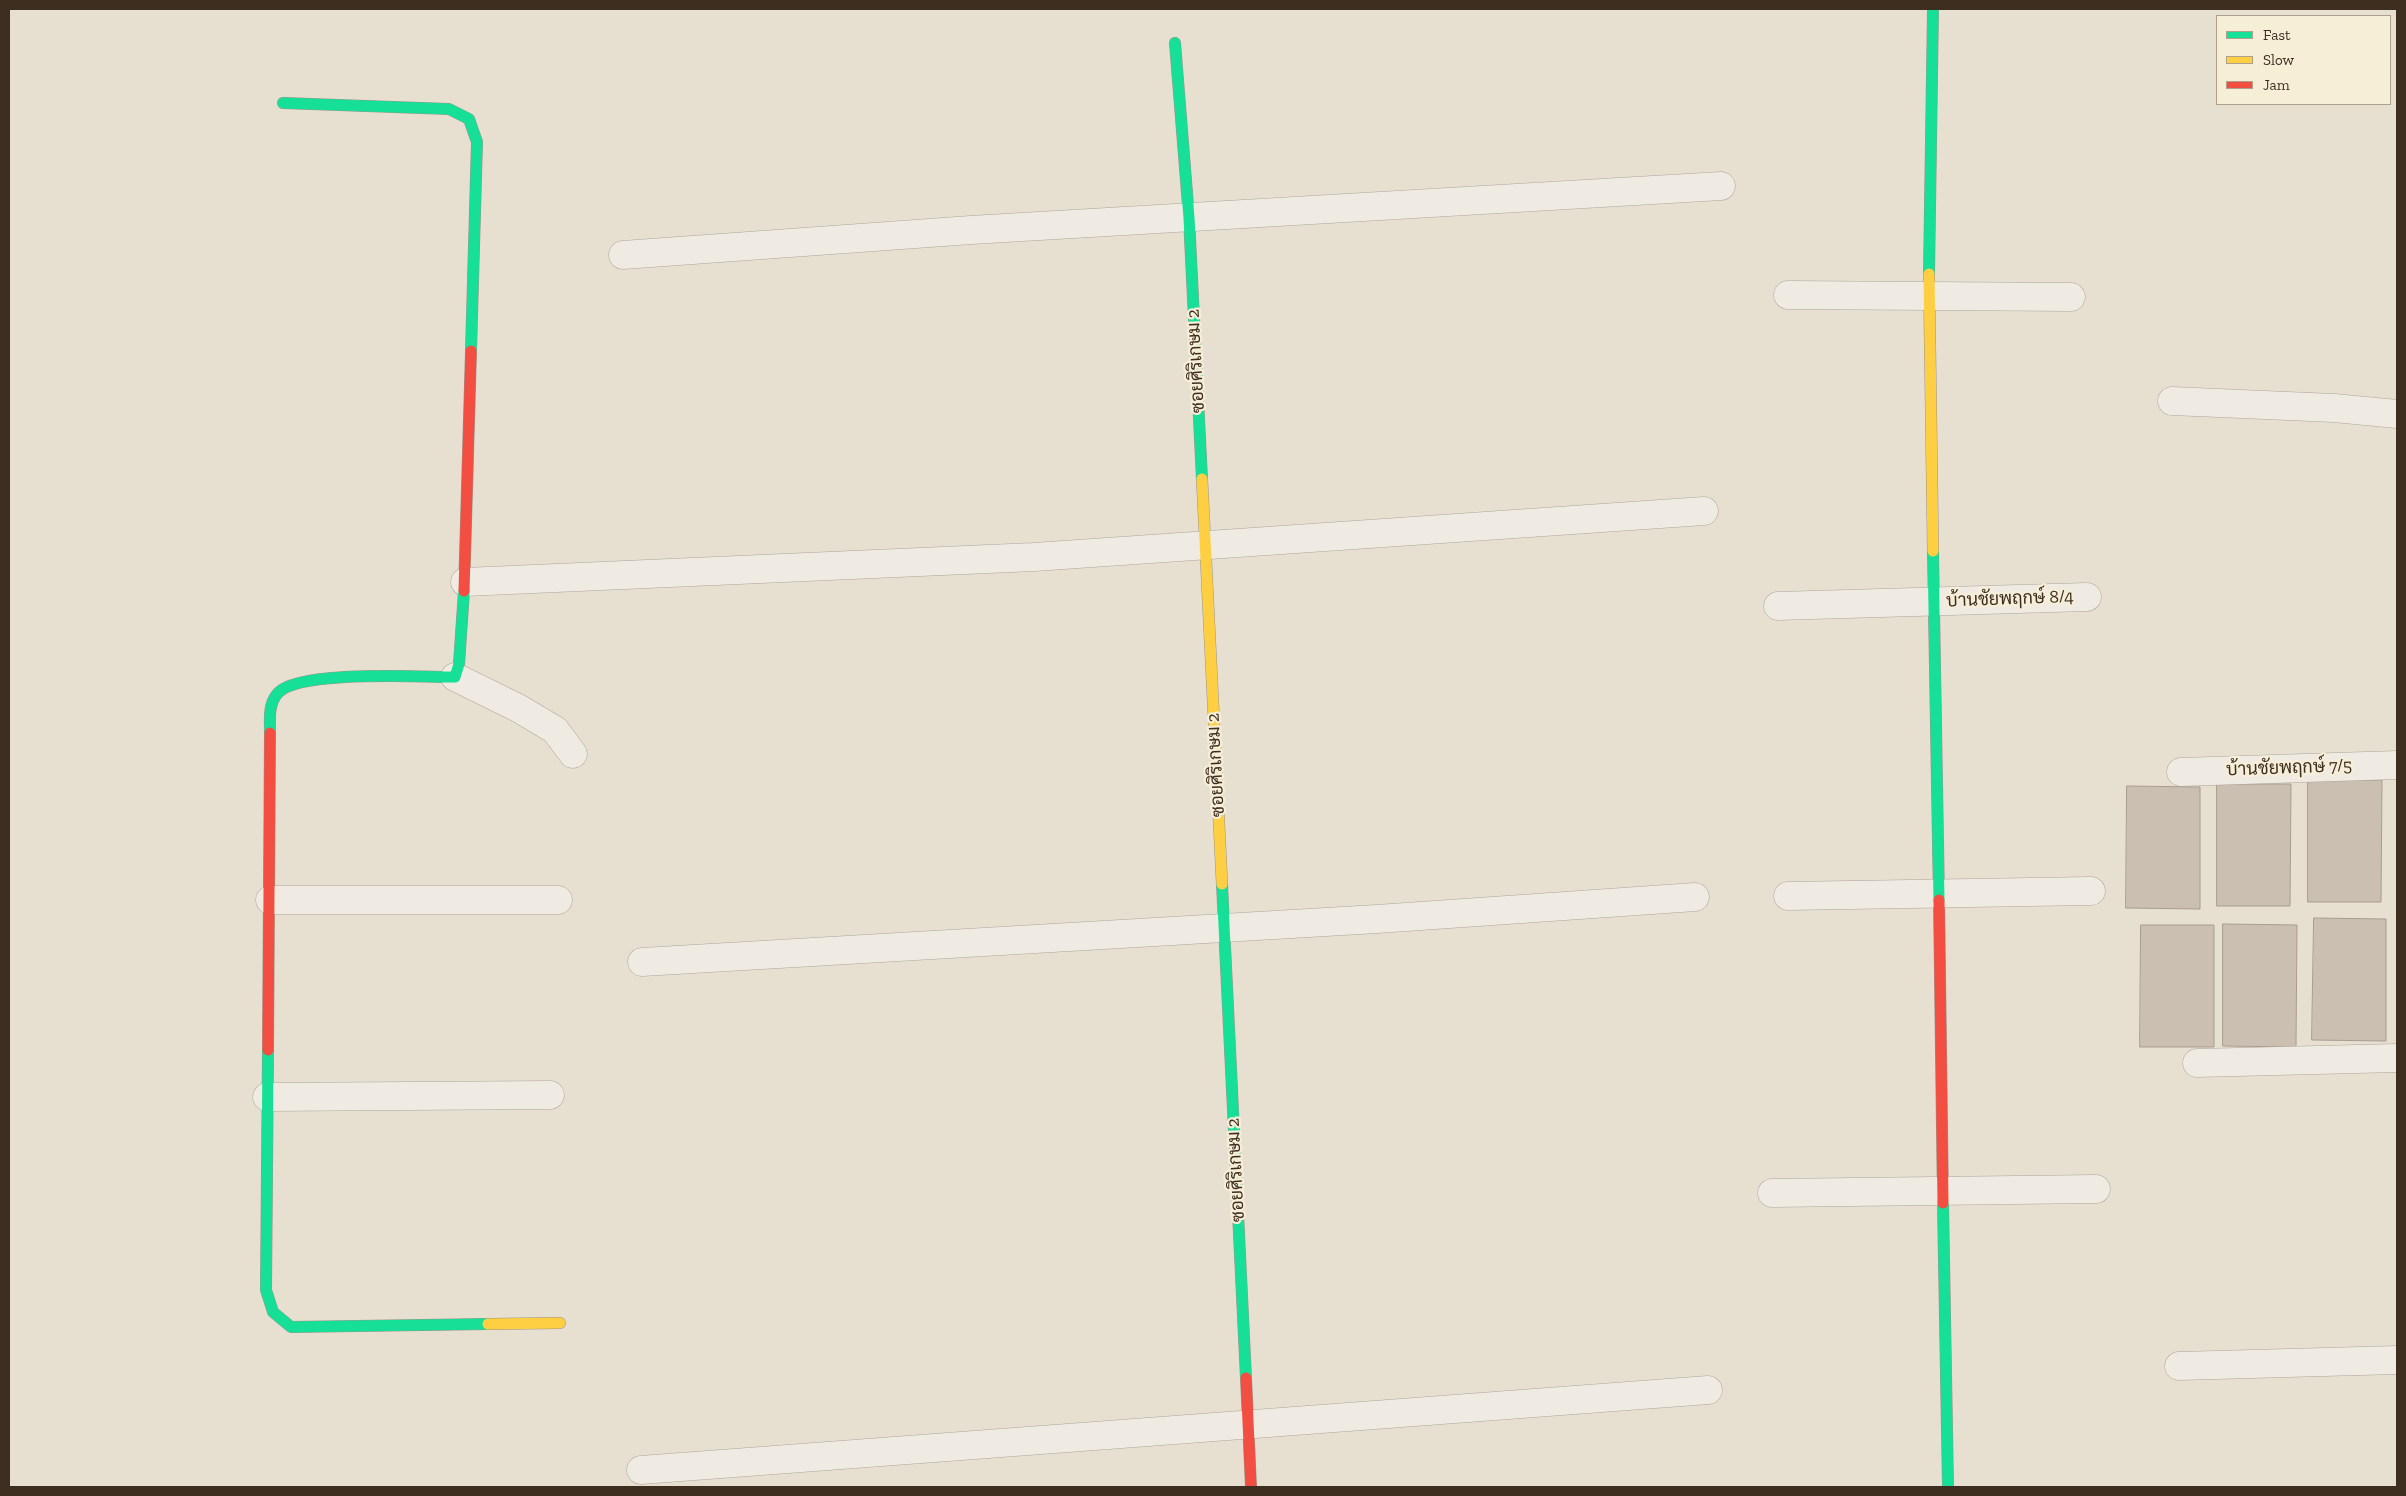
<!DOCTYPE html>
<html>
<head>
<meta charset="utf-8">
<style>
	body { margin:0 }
	#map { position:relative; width:2406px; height:1496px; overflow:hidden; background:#e7e0d1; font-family:"Zilla Slab",serif }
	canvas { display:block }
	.frame { position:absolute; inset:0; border:10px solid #3d2e20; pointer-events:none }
	.legend { position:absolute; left:2216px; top:15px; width:175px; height:90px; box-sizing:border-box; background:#f7eed8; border:1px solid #ada18e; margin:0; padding:6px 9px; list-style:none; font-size:15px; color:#3d2e20 }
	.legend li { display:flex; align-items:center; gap:10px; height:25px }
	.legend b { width:25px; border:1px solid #ada18e }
</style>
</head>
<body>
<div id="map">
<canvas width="2406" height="1496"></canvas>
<div class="frame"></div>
<ul class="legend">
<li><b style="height:6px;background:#16e098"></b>Fast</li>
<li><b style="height:6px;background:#ffcf43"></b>Slow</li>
<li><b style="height:6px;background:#f24e42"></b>Jam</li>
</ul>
</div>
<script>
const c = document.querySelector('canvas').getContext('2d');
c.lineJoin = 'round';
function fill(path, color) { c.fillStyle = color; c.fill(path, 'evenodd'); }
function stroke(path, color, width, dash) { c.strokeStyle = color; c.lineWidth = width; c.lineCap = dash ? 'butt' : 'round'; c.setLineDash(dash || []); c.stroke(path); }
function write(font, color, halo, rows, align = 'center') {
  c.font = font + ' "Zilla Slab",Sarabun,serif'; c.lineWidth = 4.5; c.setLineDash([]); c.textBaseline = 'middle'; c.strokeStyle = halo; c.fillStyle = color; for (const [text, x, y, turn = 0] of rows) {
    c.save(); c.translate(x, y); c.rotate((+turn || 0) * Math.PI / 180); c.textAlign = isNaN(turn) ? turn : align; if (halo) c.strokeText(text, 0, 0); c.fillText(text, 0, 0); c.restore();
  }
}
const building = new Path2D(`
	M2308,780H2382L2381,902H2308Z
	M2217,784H2291L2290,906H2217Z
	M2127,786L2200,787V909L2126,908Z
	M2314,918L2386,919V1041L2312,1040Z
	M2223,924L2297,925L2296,1047L2223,1046Z
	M2141,925H2214V1047H2140Z`);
const street = new Path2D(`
	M623,255L971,230L1721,186
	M1788,295L2071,297
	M2172,401L2334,408L2397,414
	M465,582L1034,557L1704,511
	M1778,606L2087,597
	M455,677L518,708L555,730L573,754
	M2181,772L2397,765
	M1788,896L2091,891
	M270,900H558
	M642,962L1377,919L1695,897
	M2197,1063L2397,1058
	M267,1097L550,1095
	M1772,1193L2096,1189
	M2179,1366L2397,1360
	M641,1470L1708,1390`);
const fast = new Path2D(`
	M1175,43L1189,218L1202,479
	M283,103L449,109L469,119L477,142L471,351
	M1929,274L1933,9
	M1933,551L1939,900
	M270,733C270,719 268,704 278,693C299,670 422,677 455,677L459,664L464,591
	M1222,884L1246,1378
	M268,1050L266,1290L273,1312L291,1327L488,1324
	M1943,1203L1948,1487`);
const slow = new Path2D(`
	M1929,274L1933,551
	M1202,479L1222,884
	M488,1324L560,1323`);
const jam = new Path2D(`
	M464,591L471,351
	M1939,900L1943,1203
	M268,1050L270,733
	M1246,1378L1251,1487`);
const streetNames = [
	["ซอยศิริเกษม 2",1196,361,-93],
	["บ้านชัยพฤกษ์ 8/4",2010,599,-2],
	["ซอยศิริเกษม 2",1216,765,-93],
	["บ้านชัยพฤกษ์ 7/5",2289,768,-2],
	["ซอยศิริเกษม 2",1236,1170,-93]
];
fill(building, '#cbbfb2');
stroke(building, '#a89c90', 1);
stroke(street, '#ada599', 29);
stroke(fast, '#9c958a', 12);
stroke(slow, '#9c958a', 12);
stroke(jam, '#9c958a', 12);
stroke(street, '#efebe3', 28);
stroke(fast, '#16e098', 11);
stroke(slow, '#ffcf43', 11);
stroke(jam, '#f24e42', 11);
write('18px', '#3d2e20', '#f7eed8', streetNames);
</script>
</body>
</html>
